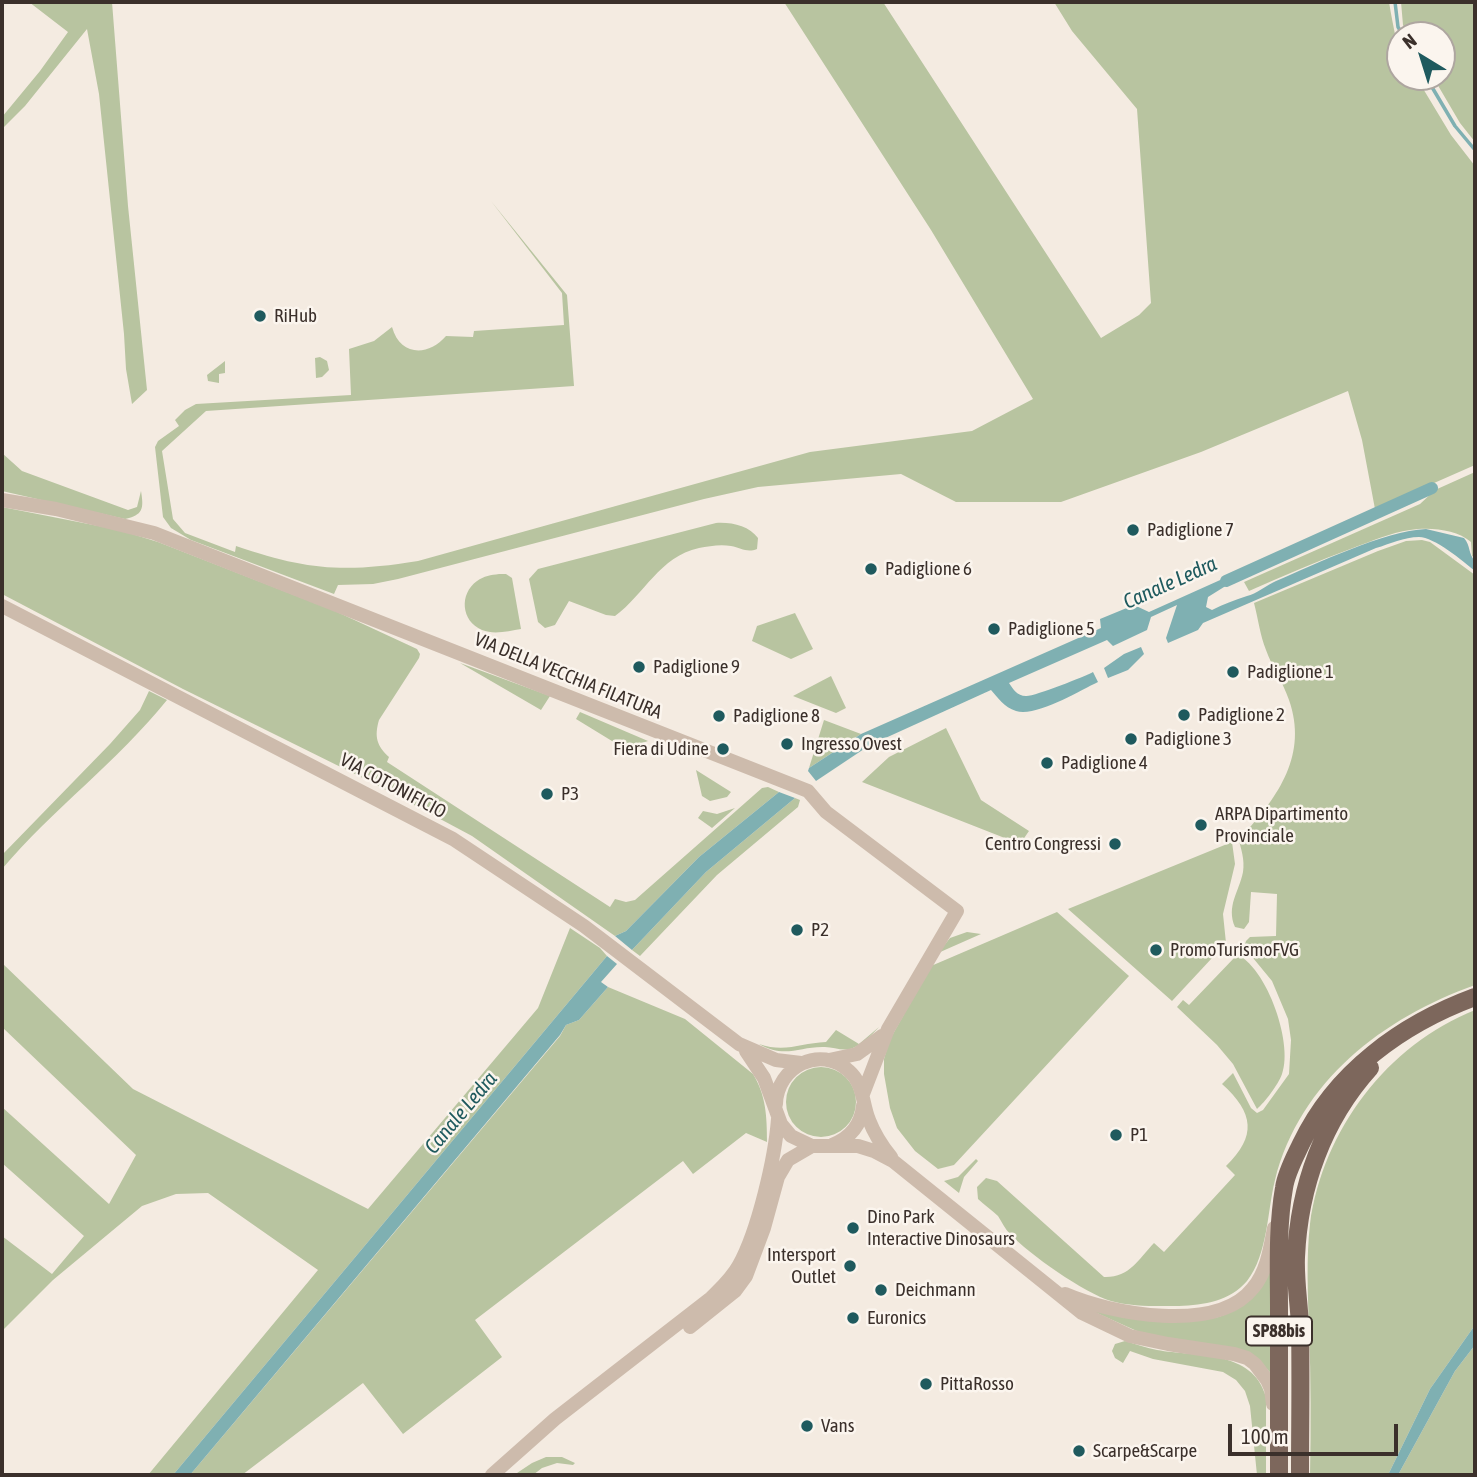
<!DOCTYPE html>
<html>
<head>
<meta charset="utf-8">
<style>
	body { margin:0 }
	#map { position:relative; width:1477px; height:1477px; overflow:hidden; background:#f4ebe1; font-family:"Asap Condensed",sans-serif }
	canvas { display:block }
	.frame { position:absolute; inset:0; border:4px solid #3b302b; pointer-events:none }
	.north { position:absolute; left:1386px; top:21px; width:70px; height:70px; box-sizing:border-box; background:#fbf5ee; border:2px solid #aea6a0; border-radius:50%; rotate:322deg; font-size:19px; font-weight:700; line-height:28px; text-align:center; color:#3b302b }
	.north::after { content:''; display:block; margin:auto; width:24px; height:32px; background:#1f5a5e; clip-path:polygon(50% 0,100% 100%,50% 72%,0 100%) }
	.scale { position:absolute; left:1228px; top:1424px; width:170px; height:32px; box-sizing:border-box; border:4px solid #3b302b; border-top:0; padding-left:9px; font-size:21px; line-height:24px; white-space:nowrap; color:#3b302b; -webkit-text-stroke:5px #fbf5ee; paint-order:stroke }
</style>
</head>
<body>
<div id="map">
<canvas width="1477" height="1477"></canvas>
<div class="frame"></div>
<div class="north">N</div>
<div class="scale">100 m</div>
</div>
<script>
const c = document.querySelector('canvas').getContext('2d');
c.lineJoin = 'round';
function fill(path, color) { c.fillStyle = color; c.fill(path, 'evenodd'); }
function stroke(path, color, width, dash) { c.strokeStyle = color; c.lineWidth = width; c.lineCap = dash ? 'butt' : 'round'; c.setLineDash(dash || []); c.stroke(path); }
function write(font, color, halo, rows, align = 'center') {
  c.font = font + ' "Asap Condensed",sans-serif'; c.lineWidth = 5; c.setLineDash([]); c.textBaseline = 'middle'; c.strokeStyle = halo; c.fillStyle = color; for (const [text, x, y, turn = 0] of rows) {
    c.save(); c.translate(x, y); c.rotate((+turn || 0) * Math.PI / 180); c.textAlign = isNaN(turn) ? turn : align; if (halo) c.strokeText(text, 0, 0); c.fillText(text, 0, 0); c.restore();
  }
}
const green = new Path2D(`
	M29,2H112L128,206L147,390L132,404L126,369L124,334L99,94L87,29L25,106L2,129V117L40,71L68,32Z
	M784,2H883L1101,338L1139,315L1151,303L1137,109L1072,31L1054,2H1389C1393,28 1400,51 1400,77H1416L1451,135L1475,166V465L1375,509L1362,440L1348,391L1201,452L1061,502H956L901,474L758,487L704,499L398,579L373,584L338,585L334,594L191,540L171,528L163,517L155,447L158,441L179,426L175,420L185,410L196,404L351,395L349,349L374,341L392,327C400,356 428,357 446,336L473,337L474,331L564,325L562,293L491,201L567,295L574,386L206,411L162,451L173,519L185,533L235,552L236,546C306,570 344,573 418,561L810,452L972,431L1033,399L931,230Z
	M1401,2H1475V142L1460,123L1433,77H1442V35H1408L1403,25Z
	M320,357L327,361L329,370L322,377L316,378L315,358Z
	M225,361V373L219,374V383L208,381L207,375Z
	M2,453L22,471L128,510L137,507L141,491C144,509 143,515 125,519L2,491Z
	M1475,472V558L1472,556L1471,542C1456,529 1429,527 1410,530C1390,533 1372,541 1353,548C1318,561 1283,576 1249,591L1244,582L1420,504L1435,490Z
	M2,507L119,530L158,542L335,611L417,649L420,654L419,658L379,720C374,737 377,746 389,757L387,762L610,907L615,899L626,902L635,900L762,788L768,787L779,792L699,857L626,931L615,936L472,836L371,782L183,689L2,594Z
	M716,523C732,522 749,526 758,538L757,549C747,553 741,548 731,546C721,544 709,546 699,548C659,557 645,594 615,616L606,615L569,601L555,625L545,628L538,622L529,579L538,569Z
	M1422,540L1430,542L1475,575V985C1383,1018 1300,1081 1275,1180C1267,1212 1268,1254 1247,1281C1230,1301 1204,1305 1179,1306C1157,1306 1132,1307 1111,1301C1084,1293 1029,1254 1010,1234C1005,1229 1002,1222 998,1216C992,1210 984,1205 978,1199L977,1187L986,1178L997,1181L1104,1277C1129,1278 1138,1260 1154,1243L1164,1252L1235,1175L1226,1166C1257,1136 1254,1113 1222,1084L1233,1073L1251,1108L1257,1113L1263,1110L1289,1074L1291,1040L1288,1019L1272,981L1244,947L1246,941L1250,937L1276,936L1277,894L1251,892L1249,922L1244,929L1235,927C1226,906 1239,892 1243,872C1245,860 1241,848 1238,838L1243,835C1279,796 1308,754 1289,700C1283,682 1272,667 1266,650C1260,635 1258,618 1254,603L1378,551L1406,541Z
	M499,574H506L512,578L521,629C509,631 494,635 482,630C461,621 459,594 477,581C484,576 491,575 499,574Z
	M795,613L813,649L791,659L752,641L757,626Z
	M460,663L550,696L541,710Z
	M831,676L846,708L836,713L793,696Z
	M149,691L167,700C118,761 53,809 2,869V855L110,744L140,710Z
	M580,712L648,741L625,749L576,719Z
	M824,720L861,734L809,768Z
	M946,728L981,800L1029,831L1020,844L862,782L889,757Z
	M696,770L731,792L727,797L710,801L702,796Z
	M795,798L800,800L798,807L717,875L640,956L632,950L706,872Z
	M735,808L712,828L698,818L703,811L717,814Z
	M1232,842L1235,864L1223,914L1226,943L1172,1001L1068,909Z
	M1057,912L1129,976L954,1165L938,1169L915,1151L897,1128L890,1108L884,1074V1059L889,1041L931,966Z
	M570,928L600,948L607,956L173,1475H148L318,1270L208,1193L176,1194L142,1206L53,1280L2,1331V1236L52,1274L84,1236L2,1163V1107L109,1204L136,1155L2,1027V963L133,1089L368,1209L538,1008Z
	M967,932L981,934L938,953L950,938Z
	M1231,952C1265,960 1294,1043 1282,1074C1278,1085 1265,1102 1257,1109L1233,1064L1217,1045L1177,1007L1183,1000L1189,1005L1235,957Z
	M608,987L685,1019L753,1074C766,1095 767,1117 767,1142L746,1133L693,1174L683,1161L475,1320L502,1357L403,1434L363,1383L242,1475H190L560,1036L566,1025L579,1020Z
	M1475,1010V1325L1430,1389L1388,1475H1310C1311,1427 1311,1379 1309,1331C1308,1295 1306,1259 1310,1224C1323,1130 1387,1045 1475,1010Z
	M879,1027C872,1035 863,1044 853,1048C844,1052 834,1047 825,1047C800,1046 785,1059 759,1044C785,1053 801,1043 826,1042L836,1030L859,1044Z
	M786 1102a35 35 0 1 1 70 0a35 35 0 1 1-70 0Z
	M976,1159L978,1161L964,1177L959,1193L944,1181L958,1177Z
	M1272,1268L1273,1376L1261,1362L1139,1332L1079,1305L1214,1318C1243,1312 1255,1290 1272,1268Z
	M1125,1341C1136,1344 1147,1348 1157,1350C1195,1357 1253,1349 1266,1397V1475H1257L1250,1406L1245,1391L1236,1380L1223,1372L1153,1359L1130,1351L1123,1363L1115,1358L1112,1351L1115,1344Z
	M1475,1345V1475H1398L1455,1371Z
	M546,1457H562L575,1463L573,1465L557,1463L542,1468L533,1475H514L532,1463Z`);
const water = new Path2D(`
	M1426,529L1464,538C1471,546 1468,554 1475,561V571C1463,561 1434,537 1419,537C1404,537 1390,544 1376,548L1203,623L1198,630L1168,643L1166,638L1177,605L1151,617L1147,630L1113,646L1107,640L1009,683C1013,689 1017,696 1026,696C1033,697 1086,676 1093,672L1098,682C1079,691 1037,717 1016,711C1004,707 998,698 991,690L870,745L816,781L808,771L809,768L861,734L1101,628L1100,619L1134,605L1149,612L1238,572L1240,577L1208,597L1206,607L1212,610C1224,604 1235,600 1247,596C1256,594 1267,585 1276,581C1316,564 1384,531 1426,529Z
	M1141,647L1144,654L1128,670L1108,678L1104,668L1124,654Z
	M779,792L795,798L706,872L632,950L615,936L626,931L699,857Z
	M607,956L617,964L601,982L608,987L579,1020L566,1025L560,1035L190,1475H173Z
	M1475,1325V1345L1455,1371L1398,1475H1388L1430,1389Z`);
const stream = new Path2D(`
	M1395,2L1398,27L1403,35
	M1426,77L1455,126L1475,150`);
const canal = new Path2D(`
	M1226,581L1432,488`);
const minor = new Path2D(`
	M2,500L56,509L154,533L808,791L826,812L957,911L888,1029L863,1094
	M2,606L453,839L584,926L739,1044L776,1060L801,1063
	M746,1051L764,1078L781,1124L791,1136L812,1146H858L874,1151L893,1161L1082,1313L1130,1336L1168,1344L1234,1354L1247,1358L1255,1364L1267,1380L1271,1389L1273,1404
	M829,1060L857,1054L882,1036
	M776,1104C777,1067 820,1044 849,1071C864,1084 862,1103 869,1120C874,1133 882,1146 891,1157
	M832,1145C850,1138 861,1125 863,1106
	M1065,1294C1111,1314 1217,1334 1253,1288C1267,1271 1270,1249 1274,1228
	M690,1327L735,1291L746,1276L764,1228L778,1177L788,1160L812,1146
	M492,1475L555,1419L711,1298C721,1288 732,1278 739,1265C758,1231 775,1158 778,1119`);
const major = new Path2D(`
	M1279,1475C1279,1420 1279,1365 1279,1310C1279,1270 1277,1228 1284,1188C1286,1173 1295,1157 1301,1144C1335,1072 1402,1024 1475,997
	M1300,1475C1300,1426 1301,1376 1300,1326C1299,1303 1295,1280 1296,1257C1299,1187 1323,1120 1370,1068`);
const markers = [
	[260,316,7,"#1f5a5e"],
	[1133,530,7,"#1f5a5e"],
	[871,569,7,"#1f5a5e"],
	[994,629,7,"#1f5a5e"],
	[639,667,7,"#1f5a5e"],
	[1233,672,7,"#1f5a5e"],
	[1184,715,7,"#1f5a5e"],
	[719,716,7,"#1f5a5e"],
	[1131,739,7,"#1f5a5e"],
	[787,744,7,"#1f5a5e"],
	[723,749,7,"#1f5a5e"],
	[1047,763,7,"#1f5a5e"],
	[547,794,7,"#1f5a5e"],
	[1201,825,7,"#1f5a5e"],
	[1115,844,7,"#1f5a5e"],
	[797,930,7,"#1f5a5e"],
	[1156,950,7,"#1f5a5e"],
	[1116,1135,7,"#1f5a5e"],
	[853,1228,7,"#1f5a5e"],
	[850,1266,7,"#1f5a5e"],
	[881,1290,7,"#1f5a5e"],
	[853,1318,7,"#1f5a5e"],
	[926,1384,7,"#1f5a5e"],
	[807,1426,7,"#1f5a5e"],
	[1079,1451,7,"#1f5a5e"]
];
const shields = [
	[1279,1331,66]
];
const shieldNames = [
	["SP88bis",1279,1331]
];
const poiNames = [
	["RiHub",274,316],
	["Padiglione 7",1147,530],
	["Padiglione 6",885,569],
	["Padiglione 5",1008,629],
	["Padiglione 9",653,667],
	["Padiglione 1",1247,672],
	["Padiglione 2",1198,715],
	["Padiglione 8",733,716],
	["Padiglione 3",1145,739],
	["Ingresso Ovest",801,744],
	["Fiera di Udine",709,749,"right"],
	["Padiglione 4",1061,763],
	["P3",561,794],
	["ARPA Dipartimento",1215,814],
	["Provinciale",1215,836],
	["Centro Congressi",1101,844,"right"],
	["P2",811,930],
	["PromoTurismoFVG",1170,950],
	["P1",1130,1135],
	["Dino Park",867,1217],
	["Interactive Dinosaurs",867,1239],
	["Intersport",836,1255,"right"],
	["Outlet",836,1277,"right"],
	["Deichmann",895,1290],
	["Euronics",867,1318],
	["PittaRosso",940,1384],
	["Vans",821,1426],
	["Scarpe&Scarpe",1093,1451]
];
const streetNames = [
	["VIA DELLA VECCHIA FILATURA",568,676,22],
	["VIA COTONIFICIO",393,786,28]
];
const waterNames = [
	["Canale Ledra",1170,583,-24],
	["Canale Ledra",461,1113,-50]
];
fill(green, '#b8c4a0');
fill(water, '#7fb0b2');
stroke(stream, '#7fb0b2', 3.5);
stroke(canal, '#7fb0b2', 12);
stroke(minor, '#cdbbac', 14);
stroke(major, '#7d675c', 18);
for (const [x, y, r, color] of markers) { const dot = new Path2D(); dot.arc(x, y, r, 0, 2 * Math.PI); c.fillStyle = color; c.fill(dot); stroke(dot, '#fbf5ee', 2.5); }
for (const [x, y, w] of shields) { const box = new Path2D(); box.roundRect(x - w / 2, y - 14.5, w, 29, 5); c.fillStyle = '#fbf5ee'; c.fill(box); stroke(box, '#3b302b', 2); }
write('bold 18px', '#3b302b', null, shieldNames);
write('19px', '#3b302b', '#fbf5ee', poiNames, 'left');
write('19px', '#3b302b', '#fbf5ee', streetNames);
write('italic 21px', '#1f5a5e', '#fbf5ee', waterNames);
</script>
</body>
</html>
